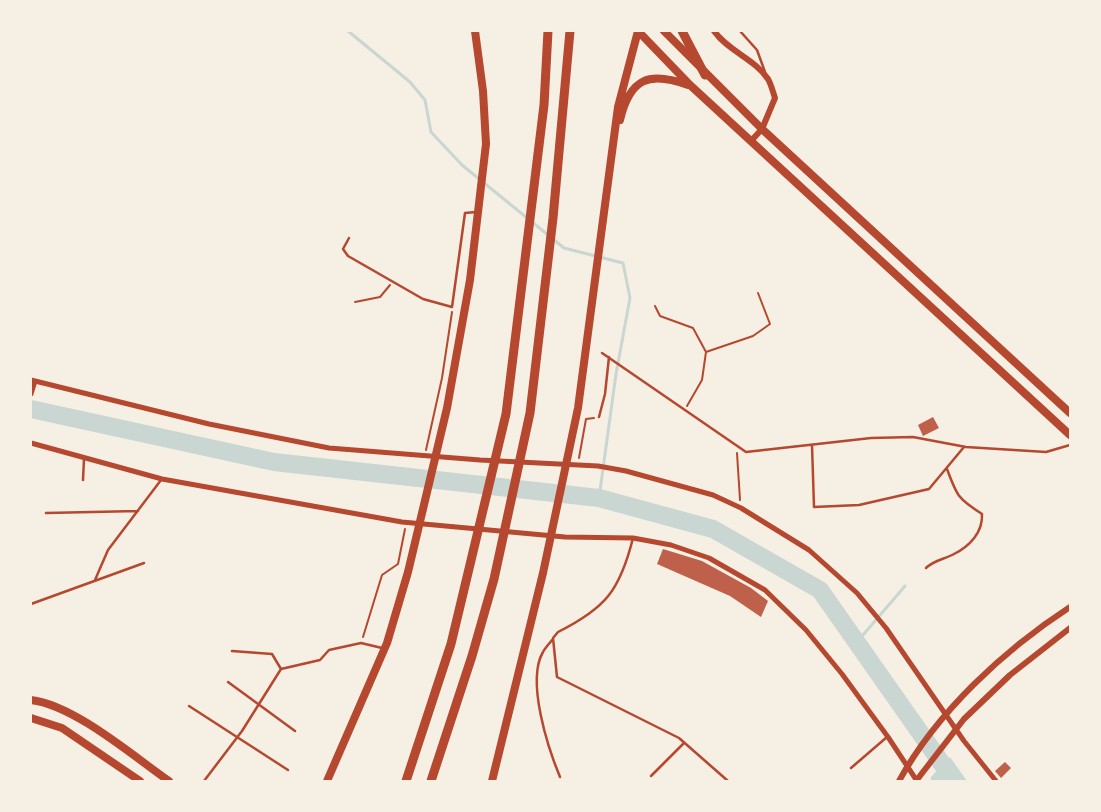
<!DOCTYPE html>
<html>
<head>
<meta charset="utf-8">
<style>
	body { margin:0 }
	#map { position:relative; width:1101px; height:812px; overflow:hidden; background:#f6efe4; font-family:"Zilla Slab",serif }
	canvas { display:block }
	.frame { position:absolute; inset:0; border:32px solid #f6efe4; pointer-events:none }
</style>
</head>
<body>
<div id="map">
<canvas width="1101" height="812"></canvas>
<div class="frame"></div>
</div>
<script>
const c = document.querySelector('canvas').getContext('2d');
c.lineJoin = 'round';
function fill(path, color) { c.fillStyle = color; c.fill(path, 'evenodd'); }
function stroke(path, color, width, dash) { c.strokeStyle = color; c.lineWidth = width; c.lineCap = dash ? 'butt' : 'round'; c.setLineDash(dash || []); c.stroke(path); }
const water = new Path2D(`
	M950,757L967,781H931V777Z`);
const stream = new Path2D(`
	M348,31L410,82L425,100L431,132L462,165L564,248L623,263L630,298L616,374L599,498
	M857,642L905,586`);
const river = new Path2D(`
	M31,409L274,462L599,498L713,529L820,590L954,781`);
const building = new Path2D(`
	M933,417L939,428L923,436L918,425Z
	M663,549L702,561L751,588L768,601L761,617L730,596L657,564Z
	M1005,762L1011,768L1001,778L995,771Z`);
const path = new Path2D(`
	M355,302L380,297L390,285
	M655,306L660,316L693,328L706,352
	M687,406L702,380L706,352L753,336L770,324L758,293
	M426,450L442,378L452,312
	M737,453L740,500
	M579,458L586,419L594,418
	M363,637L382,575L398,564L405,529`);
const service = new Path2D(`
	M740,31L757,50L765,72
	M349,238L343,249L348,256L423,299L452,307L465,213L476,212
	M602,353L746,452L871,438L913,437L966,447L1046,452L1070,445
	M599,417L605,394L609,357
	M812,445L814,507L859,505L929,489L964,447
	M83,480L84,459
	M46,513L138,511
	M633,538C620,590 606,608 558,632L553,638L557,677L679,738L728,781
	M926,568C934,560 945,559 954,554C970,546 983,532 982,514C958,499 957,496 947,469
	M95,580L108,550L161,480
	M31,604L144,563
	M552,640C549,644 545,648 543,652C526,681 548,748 560,777
	M232,651L272,654L281,669
	M281,669L320,660L329,650L361,643L382,648
	M228,682L295,731
	M189,706L288,770
	M851,768L887,737
	M651,776L684,743
	M204,781L242,731L281,669`);
const minor = new Path2D(`
	M31,380L209,424L329,448L480,460L598,466L626,471L713,495L741,508L809,550L857,593L886,628L964,741L996,781
	M31,394L35,381
	M31,443L162,479L402,522L565,537L633,538L671,545L709,558L765,590L806,630L842,674L888,737L917,781`);
const tertiary = new Path2D(`
	M714,31C728,51 755,59 768,79C771,84 773,92 775,98L762,129L751,141
	M899,781C937,712 1004,650 1070,607
	M916,781L964,719L1010,675L1070,628`);
const primary = new Path2D(`
	M638,31L690,85L1070,435
	M664,31L762,129L1070,413
	M620,120C630,78 649,71 688,85
	M31,700C74,705 133,756 169,781
	M31,718L62,728L140,781
	M327,781L387,643L408,572L447,408L470,280L486,144L483,91L475,31
	M492,781L543,573L578,408L618,107L638,31`);
const motorway = new Path2D(`
	M682,31L705,75
	M406,781L451,644L506,414L544,105L548,31
	M431,781L472,656L494,579L530,413L553,218L570,31`);
fill(water, '#c9d6d2');
stroke(stream, '#c9d6d2', 3);
stroke(river, '#c9d6d2', 18);
fill(building, '#bf614a');
stroke(path, '#b5482f', 2);
stroke(service, '#b5482f', 2.5);
stroke(minor, '#b5482f', 5);
stroke(tertiary, '#b5482f', 6);
stroke(primary, '#b5482f', 8);
stroke(motorway, '#b5482f', 9);
</script>
</body>
</html>
